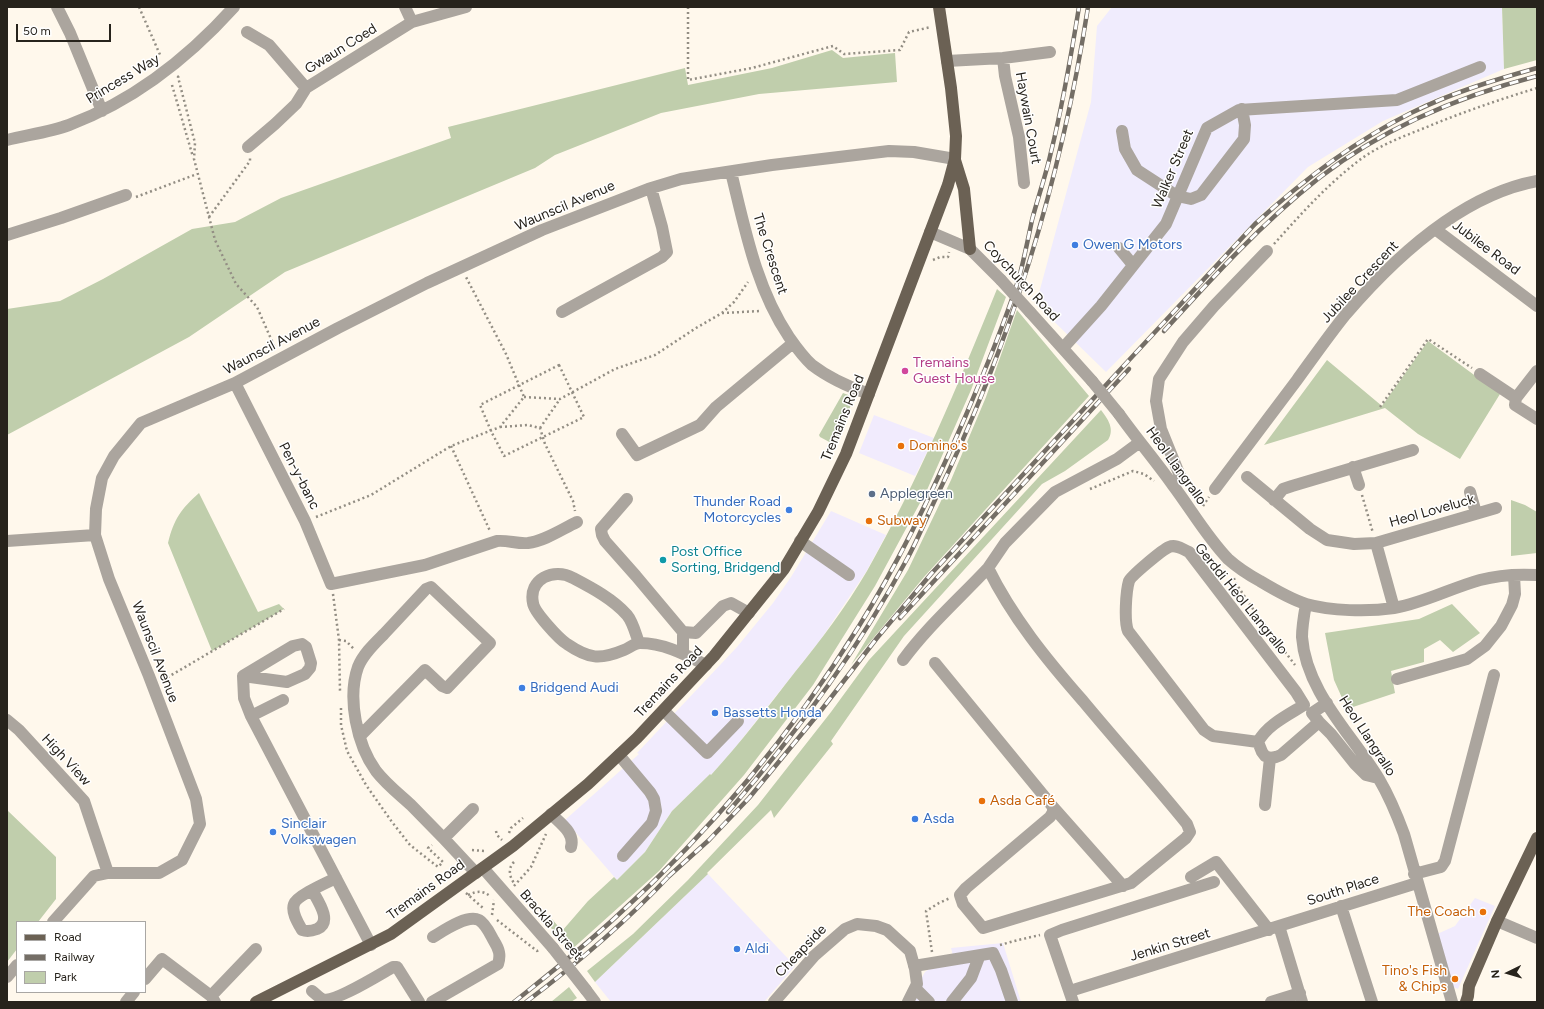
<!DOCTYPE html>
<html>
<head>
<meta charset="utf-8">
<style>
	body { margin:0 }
	#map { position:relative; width:1544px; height:1009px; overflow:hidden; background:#fff8ec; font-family:Figtree,sans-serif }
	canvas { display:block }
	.frame { position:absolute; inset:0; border:8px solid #27231c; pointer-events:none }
	.legend { position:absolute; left:16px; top:921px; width:130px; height:72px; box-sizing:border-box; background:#fff; border:1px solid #a9a7a4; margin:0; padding:5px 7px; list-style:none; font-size:12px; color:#27231c }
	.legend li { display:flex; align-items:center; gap:8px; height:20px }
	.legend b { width:20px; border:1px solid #a9a7a4 }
	.north { position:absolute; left:1488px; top:953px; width:40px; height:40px; -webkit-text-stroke:3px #fff; paint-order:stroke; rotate:265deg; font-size:11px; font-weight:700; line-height:16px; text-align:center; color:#27231c }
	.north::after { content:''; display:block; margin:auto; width:14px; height:18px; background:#27231c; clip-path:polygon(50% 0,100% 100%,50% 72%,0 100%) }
	.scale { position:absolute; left:16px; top:24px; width:95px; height:18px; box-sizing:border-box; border:2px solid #27231c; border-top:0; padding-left:5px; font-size:12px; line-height:14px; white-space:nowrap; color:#27231c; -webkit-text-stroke:3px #fff; paint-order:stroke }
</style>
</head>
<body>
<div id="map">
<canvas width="1544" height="1009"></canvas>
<div class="frame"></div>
<ul class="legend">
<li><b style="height:5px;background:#6b6154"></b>Road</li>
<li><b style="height:5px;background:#746e66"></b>Railway</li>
<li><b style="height:11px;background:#c0ceac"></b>Park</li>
</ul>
<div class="north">N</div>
<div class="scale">50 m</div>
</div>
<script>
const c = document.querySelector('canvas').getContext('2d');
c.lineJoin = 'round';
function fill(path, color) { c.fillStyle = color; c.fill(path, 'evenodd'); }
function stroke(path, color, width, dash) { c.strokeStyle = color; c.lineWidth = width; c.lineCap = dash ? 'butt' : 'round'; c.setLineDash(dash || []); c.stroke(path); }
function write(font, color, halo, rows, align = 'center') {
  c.font = font + ' Figtree,sans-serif'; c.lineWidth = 3; c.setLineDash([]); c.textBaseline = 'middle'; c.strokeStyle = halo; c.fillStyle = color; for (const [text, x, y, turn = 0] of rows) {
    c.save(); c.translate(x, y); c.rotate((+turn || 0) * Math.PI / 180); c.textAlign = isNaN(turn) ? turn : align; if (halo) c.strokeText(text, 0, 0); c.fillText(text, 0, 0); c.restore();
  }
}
const commercial = new Path2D(`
	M874,415L934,438L915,476L859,453Z
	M831,511L886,535L866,572L821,639L734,749L711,775L710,774L672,811L645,852L617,880L565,820L639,754L637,753L737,647L773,603L791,577Z
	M708,874L795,966L764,1002H611L595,982Z
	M1475,898L1495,906L1458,989L1451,986L1435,935L1455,926Z
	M1003,943L1021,1002H908L925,972L934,966L955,964L951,948Z`);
const industrial = new Path2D(`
	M1112,7H1502L1504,69L1383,121L1308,167L1106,372L1036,304L1091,102L1097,26Z`);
const green = new Path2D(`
	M1502,7H1537V60L1504,69Z
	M832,50L843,58L895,53L897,82L759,94L661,113L555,155L535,168L285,272L189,337L7,435V309L60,301L103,279L192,229L235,222L281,198L451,138L448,127L685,68L688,85L772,68Z
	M997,289L1006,297L971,390L927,490L875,586L813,685L744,775L659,871L570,951L547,923L552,919L562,931L588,901L614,877L617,880L645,852L672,811L710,774L711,775C741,742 768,707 795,672C821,640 846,607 867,571C918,481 958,385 997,289Z
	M1017,310L1089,396L924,577L851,665L908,570L951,480L986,397Z
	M1428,341L1500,394L1460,459L1418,434L1385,408L1264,445L1327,360L1382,406Z
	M843,393L851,396L852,402L837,443L835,445L820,437L819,435Z
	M1101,410C1108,419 1115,429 1108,440L1065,471L1042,484L904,636L831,741L833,744L774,818L771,810L707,873L708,874L595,982L587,971L633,934L688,880L758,805L831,712L869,660Z
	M199,493L258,612L279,604L284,609L212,651L168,543C174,519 181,509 199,493Z
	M1511,500L1525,505L1537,512V553L1511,556Z
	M1452,604L1480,633L1453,652L1440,640L1424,649V662L1391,671L1395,693L1347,709L1334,680L1325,633L1419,619Z
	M7,810L56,857V899L38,922H17V949L7,962Z
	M569,987L577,998L571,1002H551Z`);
const path = new Path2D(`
	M139,7L161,57
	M688,7V80L752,68L833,46L844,54L900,50L909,32L931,27
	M179,76L178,77L195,143L194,159L215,240L236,284L257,307L275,348
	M172,85L193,157
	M136,197L197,174
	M209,217L250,161V158
	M1274,244C1300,215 1326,186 1357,162C1376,147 1399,138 1422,129C1460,113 1498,100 1537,88
	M933,260L940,257H948L949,252
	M722,313L761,311
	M559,365L584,417L504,456L491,431L480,405Z
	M524,397L560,399L615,369L655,355L696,328L722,313L734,302L748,282
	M1380,407L1428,339L1472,368
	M500,427L528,425L540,428L545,444L573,501L575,511
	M540,428L560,399
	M451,446L490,531
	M1090,489L1133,471L1144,474L1154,481
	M1362,495L1373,533
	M1203,506L1209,497
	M316,517L371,495L451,446L500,427L524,397L506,354L466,277
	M1234,578L1235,582L1257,615L1295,665
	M333,594L339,640L340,691
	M339,640L346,641L354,649
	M163,680L284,609
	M341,708V725L347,751L366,785L392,822L410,845L438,867L443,862L428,848L432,845
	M496,831L497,835L502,840
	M509,833L511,828L523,818
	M472,850L485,851
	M514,862C508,868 509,876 514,883
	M450,877L453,866
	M514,886L531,867L546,834
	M466,893L483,908
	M468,895C477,891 483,890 491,897
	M492,915L494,900
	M497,920L537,951L539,950
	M1000,945L1018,940L1040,935
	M932,952L926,911L939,903L950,898`);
const minor = new Path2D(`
	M57,7L70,33L102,111
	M405,7L412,22
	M247,32L269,45L306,88
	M1003,58L1005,76L1019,137L1024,183
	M947,61L1003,58L1050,52
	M1122,131L1125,149L1137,170L1177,196L1191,199L1201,195L1244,139L1245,125L1242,109
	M7,140C27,135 50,132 69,125C133,101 188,58 234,7
	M248,147L275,124L296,104L306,88L412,22L466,7
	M731,172C745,229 756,288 789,337C796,347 803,357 812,365C829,378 849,387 869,394
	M1435,229L1537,306
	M930,232L970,249L1001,280
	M7,235L61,218L126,195
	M1119,248L1133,265
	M562,312L662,257L667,252L662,227L651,188
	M1030,312L1092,381
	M1063,348L1101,306L1166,224L1207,128L1239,110L1397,100L1480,67
	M1480,374L1516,398L1537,371
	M235,383L305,521L331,584L425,565L497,541C508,540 517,544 528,543C545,541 562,529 577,522
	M1516,398L1515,405L1537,419
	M1119,414C1136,438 1155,460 1172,484C1191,509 1206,536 1228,559C1238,568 1249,575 1260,581C1275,590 1290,599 1306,604C1331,611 1368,612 1394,608C1424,603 1451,588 1480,580C1498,575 1518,574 1537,575
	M622,434L637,455L700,425L716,407L793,343
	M1353,467L1359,485
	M1247,477L1310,529L1327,540L1354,544L1376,543L1394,608
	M1173,485L1180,476L1161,429L1156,401L1159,379L1183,342L1214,306L1267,251
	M1215,489C1242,453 1270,416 1297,380C1313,358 1329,335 1346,314C1395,257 1461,195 1537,181
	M1470,492L1476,513
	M627,499L601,529L602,535L605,541L636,576L683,632V654
	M1274,500L1283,489L1292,486L1413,450
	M7,541L95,535
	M800,541L849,575
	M1376,543L1496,508
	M1306,604C1304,615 1302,626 1302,637C1306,692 1352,734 1379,779C1389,796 1397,815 1404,834L1452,1002
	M683,632L696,633L723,606L731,603L749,613
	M639,643C636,635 633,622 627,615C613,599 592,588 573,578C554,567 528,579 533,603C534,612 559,639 567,644C589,659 600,660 624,650C629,648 635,643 640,643C664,643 686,655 706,665
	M903,660C928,626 959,599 988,568
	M935,663L1053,807V812L1050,817L966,888L960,895L963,904L983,928L1131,883L1186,838L1190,832L1187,824C1153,782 1117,742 1083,701C1047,660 1012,617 988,568L1005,543L1055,492L1117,459L1140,442
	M243,676L287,682L305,674L310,668L311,663L306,647L302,644L293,646L243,676L244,698L251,716L371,945
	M1397,679L1467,659L1485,646L1501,626L1512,605L1515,594L1514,575
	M664,711L707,753L738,721
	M251,716L283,700
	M7,720L19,730L84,801L108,873
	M1319,722L1331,734L1355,764L1366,775L1378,778
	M360,736L425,670L442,686L447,688L490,643L431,587L426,589C412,604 398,619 384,634C375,643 363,654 358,667C347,698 357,745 376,771C386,784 399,794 411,805C433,827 455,850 476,873
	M1258,742L1213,736L1204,730L1128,631C1124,621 1126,591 1129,581C1131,576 1162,550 1169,547C1176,544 1182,549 1189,552L1296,692L1304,705C1288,715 1267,725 1258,742L1262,752L1265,756L1270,758L1276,757L1281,755L1319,722L1312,713L1327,703
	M619,755L650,792L654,799L656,811L652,823L623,856
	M1265,805L1270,758
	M1053,807L1123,886
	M551,814C561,824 575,833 571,847
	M444,838L473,809
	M483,868L553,948
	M1414,874L1441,867L1445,861L1494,675
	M1191,877L1216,862L1269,930
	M312,890C318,901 333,922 317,929C312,931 307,932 302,930C298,923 291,912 294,904C296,896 328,882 336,878
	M1341,906L1372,1002
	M1497,921L1537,938
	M53,922L94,876L108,873H159L182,860L200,824L196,799L149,676L109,579L95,535L96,509L102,478L114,456L141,423L235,383L338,328L427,283L542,230L648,189L681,179L772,165L889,151L914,152L955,159
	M1279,926L1302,1002
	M914,966L993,953L1001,970L1012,1002
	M7,977L17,965
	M145,979L162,959L211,996L215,1002
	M915,988L929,1002
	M586,990L595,1002
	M312,991C315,993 318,997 322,999C333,1004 382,973 393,967H397L419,1002
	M1070,991L1417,883
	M211,996L256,949
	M126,1002L134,992
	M432,1002L498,964C501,955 499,949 494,941C490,934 486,924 479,920C467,914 443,931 433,937
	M774,1002L814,956L845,929L857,924L876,926L887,930L910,951L915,969L917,984L908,1002
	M952,1002L971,978L979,957
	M1073,1002L1050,935L1062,930L1214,882
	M1271,1002L1300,993`);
const major = new Path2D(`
	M955,160L964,189L970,249
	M256,1002L391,934L513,846L588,784L637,738L714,656L784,569L818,512L846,454L948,185L955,159L956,136L951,88L939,7
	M1466,1002L1468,996L1469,986L1497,921L1537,838`);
const rail = new Path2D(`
	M1164,331C1213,277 1262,223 1319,178C1383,128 1460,96 1537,76
	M900,618L1129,369
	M728,812C796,734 858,650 907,559C917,541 925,521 934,502C1011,344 1061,181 1088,7
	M668,877L709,840L749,798L819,713L877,638L931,574L1255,224C1302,181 1353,142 1411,113C1451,93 1494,80 1537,68
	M514,1002C549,974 585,946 618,915C711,831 793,732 859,626C901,559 935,487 966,415C985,370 1004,325 1019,278C1024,259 1028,239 1032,220C1038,197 1046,175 1051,152C1063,104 1071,56 1079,7
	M526,1002C578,963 627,921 671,874`);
const minorBridge = new Path2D(`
	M1001,280L1030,312
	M1092,381L1119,414
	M553,948L586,990`);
const markers = [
	[1075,245,4,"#3f7fe0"],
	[905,371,4,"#d1479c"],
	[901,446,4,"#e8710a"],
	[872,494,4,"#5c6f8a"],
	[789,510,4,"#3f7fe0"],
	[869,521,4,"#e8710a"],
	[663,560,4,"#0f9aa8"],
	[522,688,4,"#3f7fe0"],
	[715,713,4,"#3f7fe0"],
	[982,801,4,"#e8710a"],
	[915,819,4,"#3f7fe0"],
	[273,832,4,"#3f7fe0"],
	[1483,912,4,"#e8710a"],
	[737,949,4,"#3f7fe0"],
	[1455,979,4,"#e8710a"]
];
const streetNames = [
	["Gwaun Coed",341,49,-32],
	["Princess Way",123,79,-31],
	["Haywain Court",1028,118,80],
	["Walker Street",1173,169,-67],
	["Waunscil Avenue",565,206,-23],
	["Jubilee Road",1486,248,37],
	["The Crescent",770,254,72],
	["Coychurch Road",1021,281,47],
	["Jubilee Crescent",1360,282,-47],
	["Waunscil Avenue",272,346,-28],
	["Tremains Road",843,418,-68],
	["Heol Llangrallo",1176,466,54],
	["Pen-y-banc",299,476,63],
	["Heol Loveluck",1432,511,-16],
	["Gerddi Heol Llangrallo",1241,599,51],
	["Waunscil Avenue",155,652,69],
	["Tremains Road",669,682,-47],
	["Heol Llangrallo",1367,736,57],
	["High View",66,760,47],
	["Tremains Road",426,890,-36],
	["South Place",1343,890,-18],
	["Brackla Street",551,925,49],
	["Jenkin Street",1170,945,-17],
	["Cheapside",801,951,-46]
];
const shopNames = [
	["Owen G Motors",1083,245],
	["Thunder Road",781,502,"right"],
	["Motorcycles",781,518,"right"],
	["Bridgend Audi",530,688],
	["Bassetts Honda",723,713],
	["Asda",923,819],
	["Sinclair",281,824],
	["Volkswagen",281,840],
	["Aldi",745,949]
];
const hotelNames = [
	["Tremains",913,363],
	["Guest House",913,379]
];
const foodNames = [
	["Domino's",909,446],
	["Subway",877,521],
	["Asda Café",990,801],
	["The Coach",1475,912,"right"],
	["Tino's Fish",1447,971,"right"],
	["& Chips",1447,987,"right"]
];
const serviceNames = [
	["Applegreen",880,494]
];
const cultureNames = [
	["Post Office",671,552],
	["Sorting, Bridgend",671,568]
];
fill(commercial, '#f1ebfd');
fill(industrial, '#f0ecfd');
fill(green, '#c0ceac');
stroke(path, '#938e84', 2.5, [2, 3]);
stroke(minor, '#aba59e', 12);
stroke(major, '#6b6154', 12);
stroke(rail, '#746e66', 4.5);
stroke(rail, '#fff', 3, [9]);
stroke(minorBridge, '#aba59e', 12);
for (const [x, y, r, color] of markers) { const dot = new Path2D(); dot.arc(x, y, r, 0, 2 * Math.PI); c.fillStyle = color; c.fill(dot); stroke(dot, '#fff', 1.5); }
write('14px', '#27231c', '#fff', streetNames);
write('14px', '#366cbe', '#fff', shopNames, 'left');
write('14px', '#b23c85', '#fff', hotelNames, 'left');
write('14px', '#c56008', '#fff', foodNames, 'left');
write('14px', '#4e5e75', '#fff', serviceNames, 'left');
write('14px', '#0d838f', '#fff', cultureNames, 'left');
</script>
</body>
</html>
